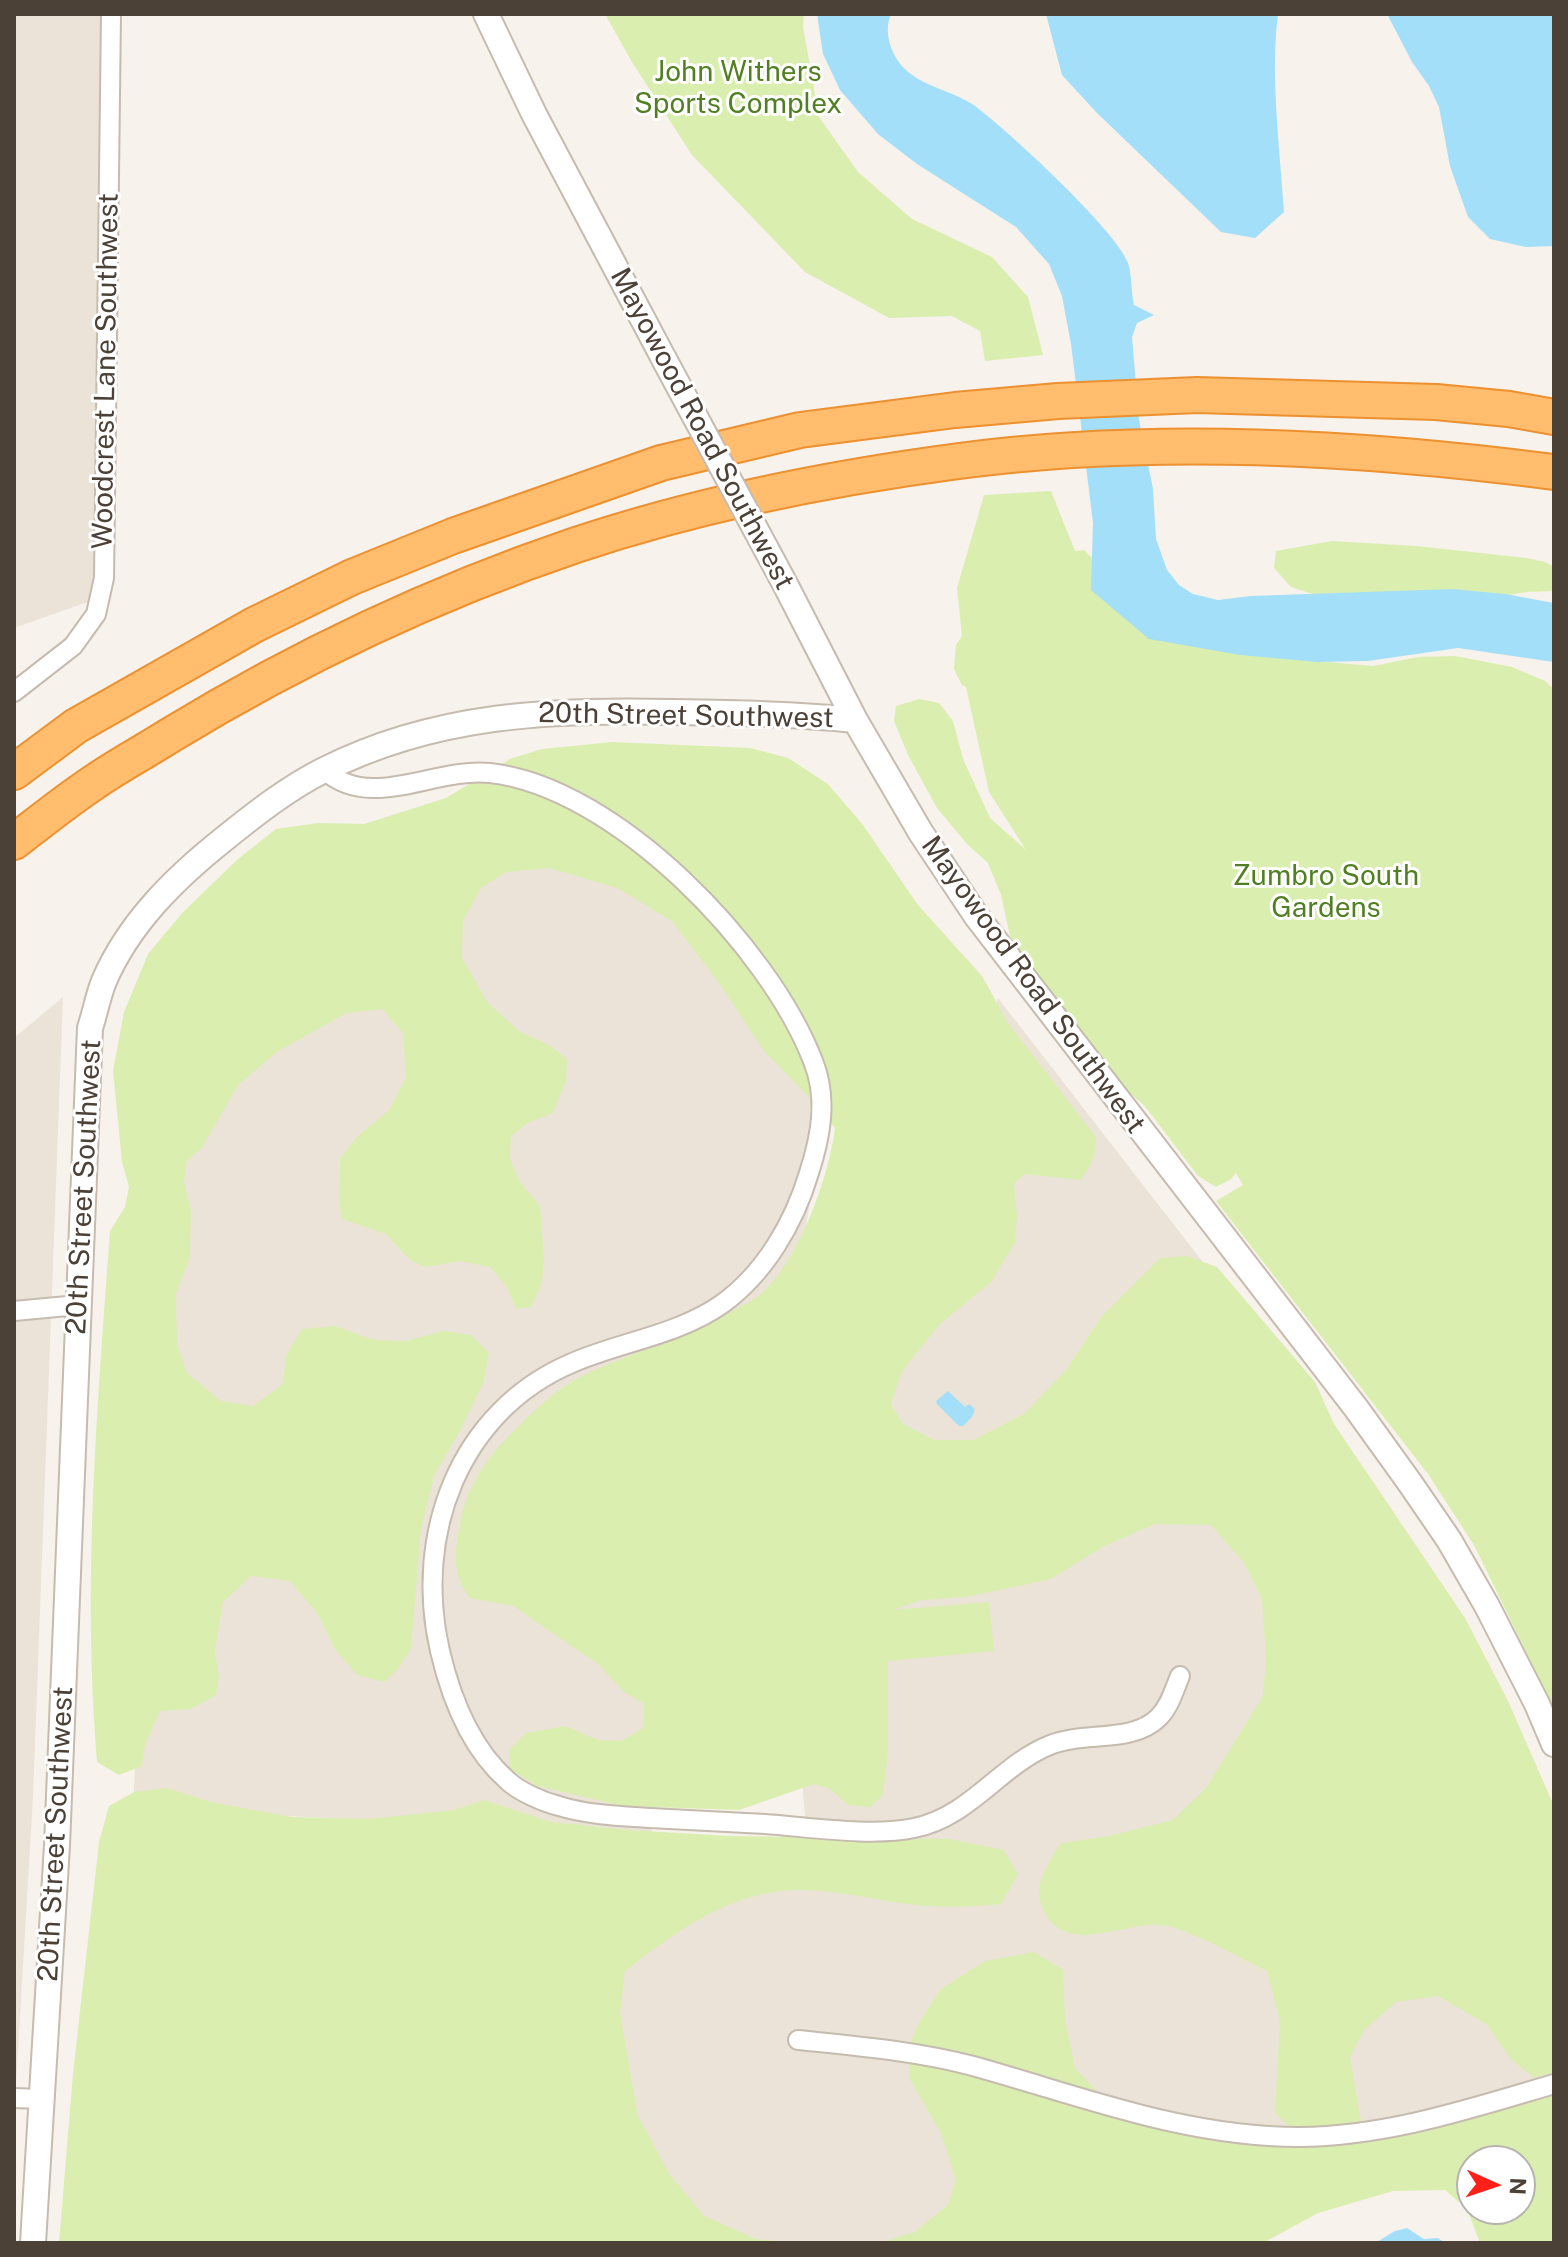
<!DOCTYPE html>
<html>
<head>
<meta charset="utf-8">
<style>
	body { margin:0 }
	#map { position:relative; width:1568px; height:2257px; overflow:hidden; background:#f7f2eb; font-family:"Public Sans",sans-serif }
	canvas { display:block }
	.frame { position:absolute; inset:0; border:16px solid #4c4137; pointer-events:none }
	.north { position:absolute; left:1456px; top:2145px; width:80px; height:80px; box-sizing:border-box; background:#fff; border:2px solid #b7b3af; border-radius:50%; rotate:93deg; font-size:22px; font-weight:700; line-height:32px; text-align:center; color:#4c4137 }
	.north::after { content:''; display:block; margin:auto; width:28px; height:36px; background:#ff2019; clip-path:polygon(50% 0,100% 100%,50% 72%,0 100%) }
</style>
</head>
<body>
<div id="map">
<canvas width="1568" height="2257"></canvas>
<div class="frame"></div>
<div class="north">N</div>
</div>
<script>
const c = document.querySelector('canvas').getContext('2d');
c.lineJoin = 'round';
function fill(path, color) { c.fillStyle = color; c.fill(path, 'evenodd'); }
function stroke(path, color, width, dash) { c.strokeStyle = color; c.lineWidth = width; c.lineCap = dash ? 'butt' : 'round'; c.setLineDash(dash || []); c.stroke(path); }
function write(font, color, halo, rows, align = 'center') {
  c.font = font + ' "Public Sans",sans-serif'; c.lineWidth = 6; c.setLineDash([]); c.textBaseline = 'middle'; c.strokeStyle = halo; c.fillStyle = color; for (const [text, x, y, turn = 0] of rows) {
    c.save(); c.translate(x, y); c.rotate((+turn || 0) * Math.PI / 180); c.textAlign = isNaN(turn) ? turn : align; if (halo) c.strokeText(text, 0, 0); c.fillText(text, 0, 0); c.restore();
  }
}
const residential = new Path2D(`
	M14,14H112L99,598L14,628Z
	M523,840L637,841L813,1060L820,1137L800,1265L698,1577L651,1834L807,1842L786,1571L998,998L1226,1292L1554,1879V2100L992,2243H565L588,1830L133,1809L145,1551L144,1393L197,1035Z
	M63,997L33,1797L14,2118V1038Z`);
const green = new Path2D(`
	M605,14H804L803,27L819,117L858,172L912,219L992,257L1028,297L1043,355L985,361L980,331L952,316L889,318L805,272L692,155L632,62Z
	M1051,491L1075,551L1084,550L1106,572L1303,660L1373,666L1418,657L1455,656L1512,667L1545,681L1554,689V1709L1474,1545L1428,1474L1216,1201L1243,1185L1236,1173L1231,1179L1216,1187L1198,1176L1144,1105L1115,1081L1012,945L1001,895L988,863L967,844L937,808L908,755L894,721L896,706L919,699L939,703L953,721L963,759L990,818L1026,850L989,792L966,687L962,685L954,669L956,645L962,636L957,588L984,495Z
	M1332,541L1416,546L1527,558L1545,562L1554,567V591L1527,592L1478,600H1331L1291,587L1274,568L1276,551Z
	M613,742L750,748L788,758L828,784L863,825L918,905L982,976L1008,1023L1096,1137C1097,1154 1090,1168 1080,1180L1024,1174L1014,1183L1017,1216L1015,1243L991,1282L940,1324L902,1371L891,1404L903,1424L934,1440H973L1024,1414L1066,1370L1102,1316L1160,1258L1187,1256L1217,1267L1315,1382L1334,1424L1465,1618L1508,1701L1554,1806V2073L1533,2077L1512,2060L1486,2024L1438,1996L1396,2002L1364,2030L1350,2057L1361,2121L1338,2126H1289L1275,2113L1280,2021L1267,1971C1241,1959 1186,1927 1161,1925C1126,1921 1070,1955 1046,1915C1030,1887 1046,1867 1061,1843L1109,1836L1173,1820L1206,1788L1263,1696L1266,1659L1262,1599L1244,1563L1211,1525L1155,1524L1104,1546L1051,1579L967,1597L922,1600L892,1610L989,1602L994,1651L888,1661V1752L883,1795L870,1807L848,1805L830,1789L814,1784L739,1810L623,1806L537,1786L510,1769L509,1750L526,1733L565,1726L598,1740L621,1741L643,1728L644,1704L624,1692L598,1664L513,1606L470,1598C451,1572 455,1553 460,1523C466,1489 486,1459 510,1435C531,1414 553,1391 580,1377C631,1351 688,1340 736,1309C744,1304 755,1300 762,1293C799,1260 829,1177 835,1128L808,1096L764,1051L722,987L672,921L617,888L549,868L506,872L481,888L463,921L462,958L488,1003L520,1032L549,1045L567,1059L566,1081L553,1113L527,1123L511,1137L510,1159L520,1182L540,1206L544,1258L542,1283L531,1307L516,1309L507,1287L490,1267L460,1261L425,1267L410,1260L386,1234L342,1219L339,1201L340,1158L359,1135L389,1110L406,1078L403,1033L382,1009L346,1013L277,1052L238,1085L202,1148L187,1160L184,1182L191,1211L190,1257L176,1294L177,1344L187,1373L221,1401L253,1406L283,1384L286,1356L302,1329L335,1326L374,1340L406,1341L443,1331L471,1335L489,1353L484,1381L462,1427L434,1476L421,1529L411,1648L398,1669L384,1682L357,1675L335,1649L317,1613L290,1581L251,1576L223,1602L215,1651L219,1677L216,1695L191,1709L160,1711L145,1745L142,1766L119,1775L97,1762C82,1586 97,1408 110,1231L125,1207L129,1187L122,1162L113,1071L124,1012L148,954L183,912L238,859L276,829L318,823L364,824L446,798L510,759L542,749Z
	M167,1788L211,1802L292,1817L368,1819L454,1810L484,1800L551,1822L630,1830L729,1836L950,1839L1004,1850L1018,1874L1001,1904C972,1907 944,1908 915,1905C873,1900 824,1886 781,1891C720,1898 672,1935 625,1971L620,2013L638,2116L670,2175L704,2216L756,2239L795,2243H59L73,2074L99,1842L109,1806L134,1792Z
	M1034,1952L1063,1970L1065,2019L1075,2068L1123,2119L1210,2140L1272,2147L1332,2146L1416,2134L1554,2095V2243H1480L1467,2209L1445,2190L1393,2191L1318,2213L1263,2243H878L915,2232L948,2205L956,2180L941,2133L909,2078L910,2046L918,2024L941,1989L985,1961ZM1472,2161H1520V2209H1472Z`);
const water = new Path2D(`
	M817,14H891C883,31 891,56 905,69C925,88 954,91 975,106C1006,129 1116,230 1128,263C1132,275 1131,292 1134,305L1154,315L1137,323L1132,337L1139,420L1153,489L1156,539L1167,570L1179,585L1193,594L1218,600L1251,596L1452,589L1505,594L1554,603V662L1458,648L1368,661L1317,662L1240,655L1149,639L1091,590L1093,523L1071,344L1062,296L1049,264L1016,227L917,164L878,134L840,90L823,54Z
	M1046,14H1278C1270,75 1280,150 1284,212L1255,238L1221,232L1097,113L1062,75Z
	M1387,14H1554V246L1526,247L1490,239L1468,217L1450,166L1439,107L1429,86L1412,62Z
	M948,1391L965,1407L969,1404L975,1409L972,1417L963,1426H959L937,1404L936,1401Z
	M1407,2228L1424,2239L1438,2238L1445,2243H1375L1395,2231Z`);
const minor = new Path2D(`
	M14,692L73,646L96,614L104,578L111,14
	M324,770C372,812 433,767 490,773C616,787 769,947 813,1061C828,1098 821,1136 809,1173C794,1223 765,1273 722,1304C678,1335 620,1342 572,1363C459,1411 413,1535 440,1651C451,1698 470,1748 508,1781C520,1792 543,1802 559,1806C588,1815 620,1816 650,1818C688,1820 727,1822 765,1824C809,1827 872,1837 914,1828C970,1817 1000,1765 1050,1745C1083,1731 1133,1744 1159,1717C1170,1706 1174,1690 1180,1676
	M14,1311L78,1305
	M798,2040C856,2046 916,2051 973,2066C1081,2096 1184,2137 1299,2137C1388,2136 1469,2109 1554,2084
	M14,2098L42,2099`);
const tertiary = new Path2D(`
	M486,14L534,114L664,359
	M785,584L855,720L921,833L977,917L1356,1408L1410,1483L1449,1540L1487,1606L1537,1704L1554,1744
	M33,2243L57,1845L90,1028C95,1013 98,996 104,981C129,923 175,878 224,839C255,814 288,788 324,770C435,714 552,709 673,712C734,713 795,714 855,720`);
const motorway = new Path2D(`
	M14,772L76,726L254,625L352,577L453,536L661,463L800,430L955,410L1058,401L1197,395L1436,402L1509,409L1554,417
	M14,842C40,822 66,801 93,783C117,766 144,752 169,736C297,658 434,593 576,545C699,504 830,478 959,461C1154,435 1360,447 1554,472`);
const tertiaryBridge = new Path2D(`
	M664,359L785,584`);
const parkNames = [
	["John Withers",738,72],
	["Sports Complex",738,104],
	["Zumbro South",1326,876],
	["Gardens",1326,908]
];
const streetNames = [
	["Woodcrest Lane Southwest",106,371,-89],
	["Mayowood Road Southwest",702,429,62],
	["20th Street Southwest",686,716,1],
	["Mayowood Road Southwest",1033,985,54],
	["20th Street Southwest",84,1187,-87],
	["20th Street Southwest",56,1834,-87]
];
fill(residential, '#ebe3d8');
fill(green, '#daeeb0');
fill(water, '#a3dff8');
stroke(minor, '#c6bbaf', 22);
stroke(tertiary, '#c6bbaf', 28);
stroke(motorway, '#ed902f', 38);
stroke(minor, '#fff', 18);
stroke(tertiary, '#fff', 24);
stroke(motorway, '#ffbd6d', 34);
stroke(tertiaryBridge, '#c6bbaf', 28, []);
stroke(tertiaryBridge, '#fff', 24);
write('28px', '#517f22', '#fff', parkNames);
write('28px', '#4c4137', '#fff', streetNames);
</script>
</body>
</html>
